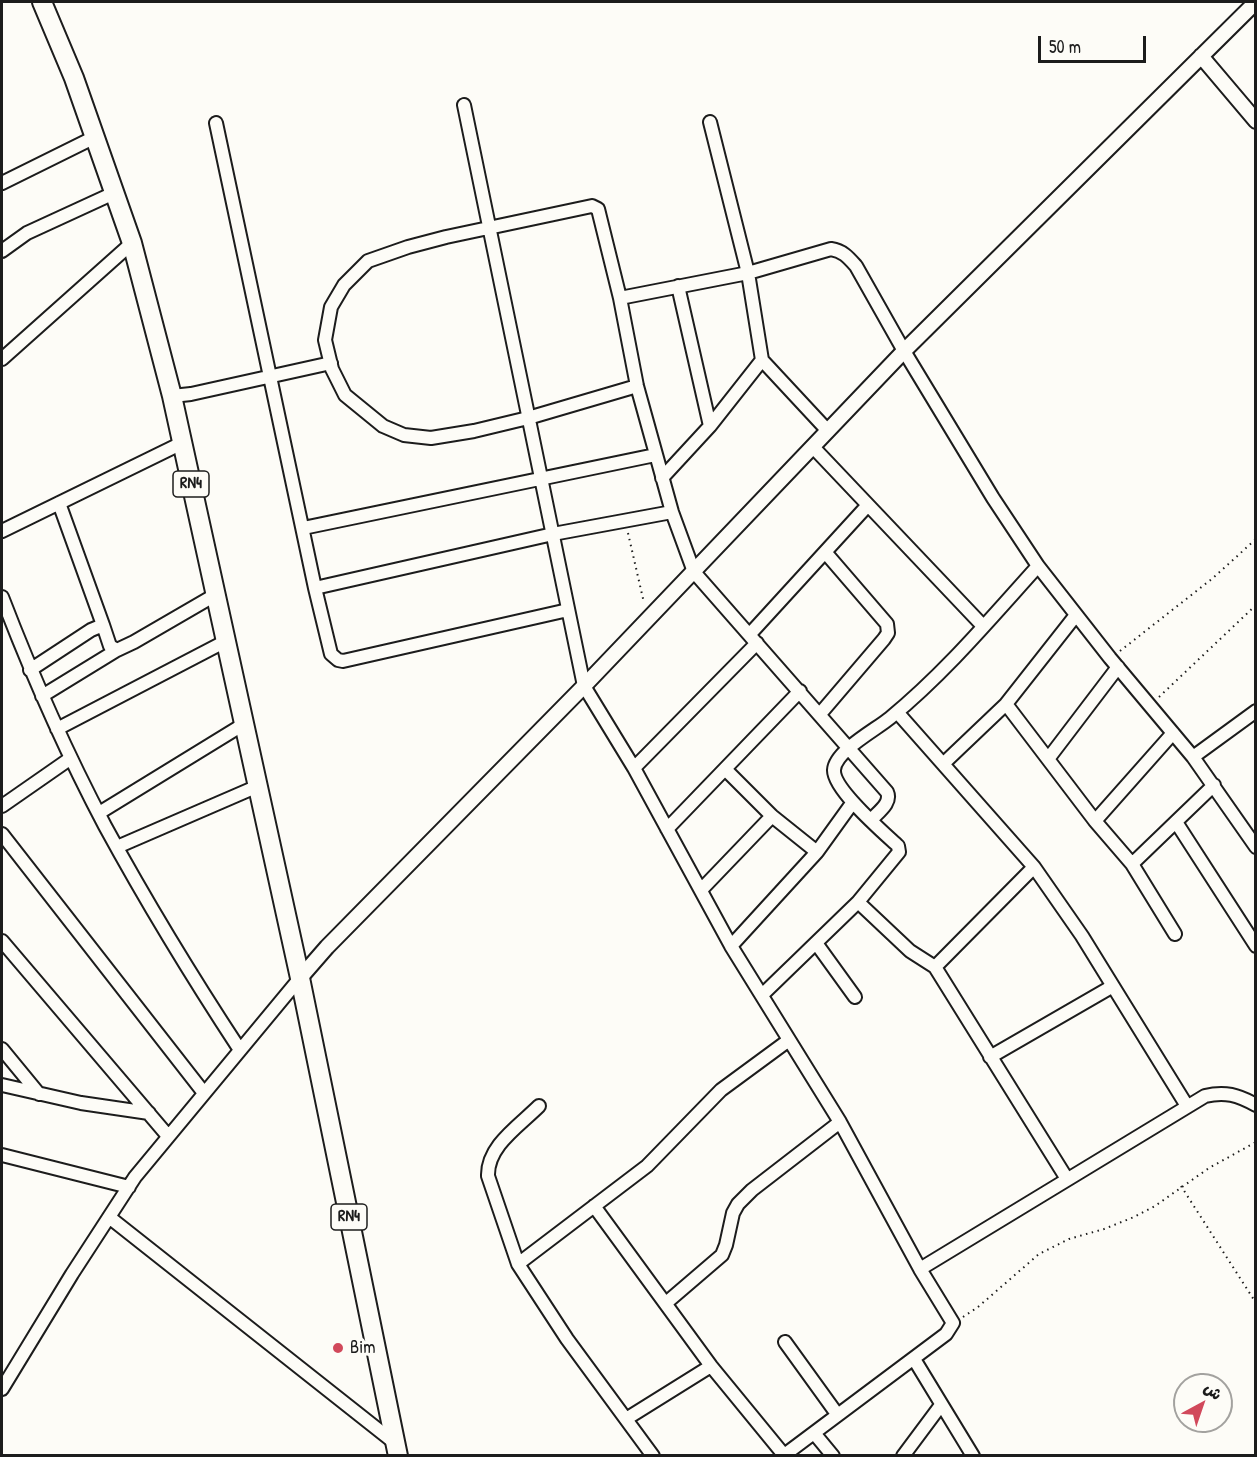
<!DOCTYPE html>
<html>
<head>
<meta charset="utf-8">
<style>
	body { margin:0 }
	#map { position:relative; width:1257px; height:1457px; overflow:hidden; background:#fdfcf7; font-family:"Patrick Hand","Playpen Sans Arabic",sans-serif }
	canvas { display:block }
	.frame { position:absolute; inset:0; border:3px solid #1c1c1c; pointer-events:none }
	.north { position:absolute; left:1173px; top:1373px; width:60px; height:60px; box-sizing:border-box; background:#fdfcf7; border:2px solid #a3a29f; border-radius:50%; rotate:40deg; font-size:16px; font-weight:700; line-height:24px; text-align:center; color:#1c1c1c }
	.north::after { content:''; display:block; margin:auto; width:21px; height:27px; background:#d1495b; clip-path:polygon(50% 0,100% 100%,50% 72%,0 100%) }
	.scale { position:absolute; left:1038px; top:36px; width:108px; height:27px; box-sizing:border-box; border:3px solid #1c1c1c; border-top:0; padding-left:8px; font-size:18px; line-height:21px; white-space:nowrap; color:#1c1c1c; -webkit-text-stroke:4px #fdfcf7; paint-order:stroke }
</style>
</head>
<body>
<div id="map">
<canvas width="1257" height="1457"></canvas>
<div class="frame"></div>
<div class="north">ش</div>
<div class="scale">50 m</div>
</div>
<script>
const c = document.querySelector('canvas').getContext('2d');
c.lineJoin = 'round';
function stroke(path, color, width, dash) { c.strokeStyle = color; c.lineWidth = width; c.lineCap = dash ? 'butt' : 'round'; c.setLineDash(dash || []); c.stroke(path); }
function write(font, color, halo, rows, align = 'center') {
  c.font = font + ' "Patrick Hand",sans-serif'; c.lineWidth = 6; c.setLineDash([]); c.textBaseline = 'middle'; c.strokeStyle = halo; c.fillStyle = color; for (const [text, x, y, turn = 0] of rows) {
    c.save(); c.translate(x, y); c.rotate((+turn || 0) * Math.PI / 180); c.textAlign = isNaN(turn) ? turn : align; if (halo) c.strokeText(text, 0, 0); c.fillText(text, 0, 0); c.restore();
  }
}
const path = new Path2D(`
	M628,533L644,603
	M1120,651L1213,578L1256,539
	M1159,697L1256,605
	M1181,1186L1256,1303
	M963,1317L978,1307L1039,1254L1069,1239L1104,1229L1134,1217L1155,1206L1209,1168L1256,1142`);
const minor = new Path2D(`
	M464,105L584,686L634,768L731,946L840,1122L920,1269L953,1323L946,1334L783,1456
	M216,123L315,588L331,654L338,660L343,661L568,610
	M2,183L95,137
	M2,251L27,233L114,193
	M678,286L710,426
	M620,298L748,273L831,249C843,251 848,257 856,266L904,351L993,498L1038,566L1110,658L1193,757L1256,847
	M2,359L132,243
	M762,360L828,431
	M637,386L528,418L474,431L431,438L404,435L383,426L345,395L332,369L325,340L331,307L344,285L368,261L408,247L446,237L592,206L598,209L620,298L637,386L672,512L694,572L887,792C892,803 878,812 871,820
	M172,396L191,394L331,363
	M813,447L983,626
	M662,478L710,426L762,360L748,273L710,122
	M303,528L655,455
	M2,531L182,443
	M315,588L553,534L672,512
	M2,597C32,675 66,752 105,826C147,903 192,977 240,1050
	M103,625L110,646L117,650L134,642L215,595
	M750,634L868,505
	M30,670L91,630L103,625L59,503
	M42,696L117,650
	M1006,704L1076,615
	M897,712L1034,867
	M820,714L884,639L888,633L887,624L825,552
	M57,729L226,641
	M1193,757L1256,711
	M1048,759L1118,667
	M943,764L1006,704L1095,821L1132,864L1214,785
	M634,768L757,643
	M725,769L772,816L817,852
	M2,806L71,758
	M99,813L244,724
	M1095,821L1173,733
	M1176,822L1256,946
	M667,829L800,691
	M2,834L204,1093
	M117,847L258,786
	M1132,864L1175,934
	M701,890L772,816
	M858,902L910,951L935,967L1067,1179
	M2,941L168,1136
	M816,943L855,997
	M731,946L817,852L853,802
	M935,967L1034,867L1082,936L1187,1106
	M762,995L858,902L899,852L898,846C883,832 833,789 834,770C835,751 877,729 890,718C945,673 991,618 1038,566
	M2,1049L39,1094
	M990,1057L1113,986
	M2,1085L81,1103L149,1113
	M539,1106C519,1126 487,1146 488,1176L518,1264L567,1339L653,1456
	M2,1155L129,1187
	M594,1206L711,1366L784,1455
	M109,1217L395,1443
	M518,1264L647,1166L721,1090L789,1040
	M920,1269L1205,1096C1225,1091 1238,1095 1256,1105
	M666,1303L722,1255L726,1245L733,1213L738,1204L752,1190L840,1122
	M785,1342L837,1414
	M914,1359L973,1456
	M2,1389L72,1274L135,1177L300,978
	M626,1419L711,1366
	M814,1433L833,1456
	M903,1456L941,1405`);
const tertiary = new Path2D(`
	M1201,56L1256,121
	M300,978L327,947L584,686L904,351L1256,2`);
const primary = new Path2D(`
	M42,2L74,78L132,243L172,396L300,978L398,1456`);
const markers = [
	[338,1348,6,"#d1495b"]
];
const shields = [
	[191,484,36],
	[349,1217,36]
];
const shieldNames = [
	["RN4",191,484],
	["RN4",349,1217]
];
const poiNames = [
	["Bim",350,1348]
];
stroke(minor, '#1c1c1c', 16);
stroke(tertiary, '#1c1c1c', 18);
stroke(primary, '#1c1c1c', 22);
stroke(path, '#1c1c1c', 2, [1.5, 4.5]);
stroke(minor, '#fdfcf7', 12);
stroke(tertiary, '#fdfcf7', 14);
stroke(primary, '#fdfcf7', 18);
for (const [x, y, r, color] of markers) { const dot = new Path2D(); dot.arc(x, y, r, 0, 2 * Math.PI); c.fillStyle = color; c.fill(dot); stroke(dot, '#fdfcf7', 2); }
for (const [x, y, w] of shields) { const box = new Path2D(); box.roundRect(x - w / 2, y - 13, w, 26, 4.5); c.fillStyle = '#fdfcf7'; c.fill(box); stroke(box, '#1c1c1c', 1.5); }
write('bold 16px', '#1c1c1c', null, shieldNames);
write('18px', '#1c1c1c', '#fdfcf7', poiNames, 'left');
</script>
</body>
</html>
